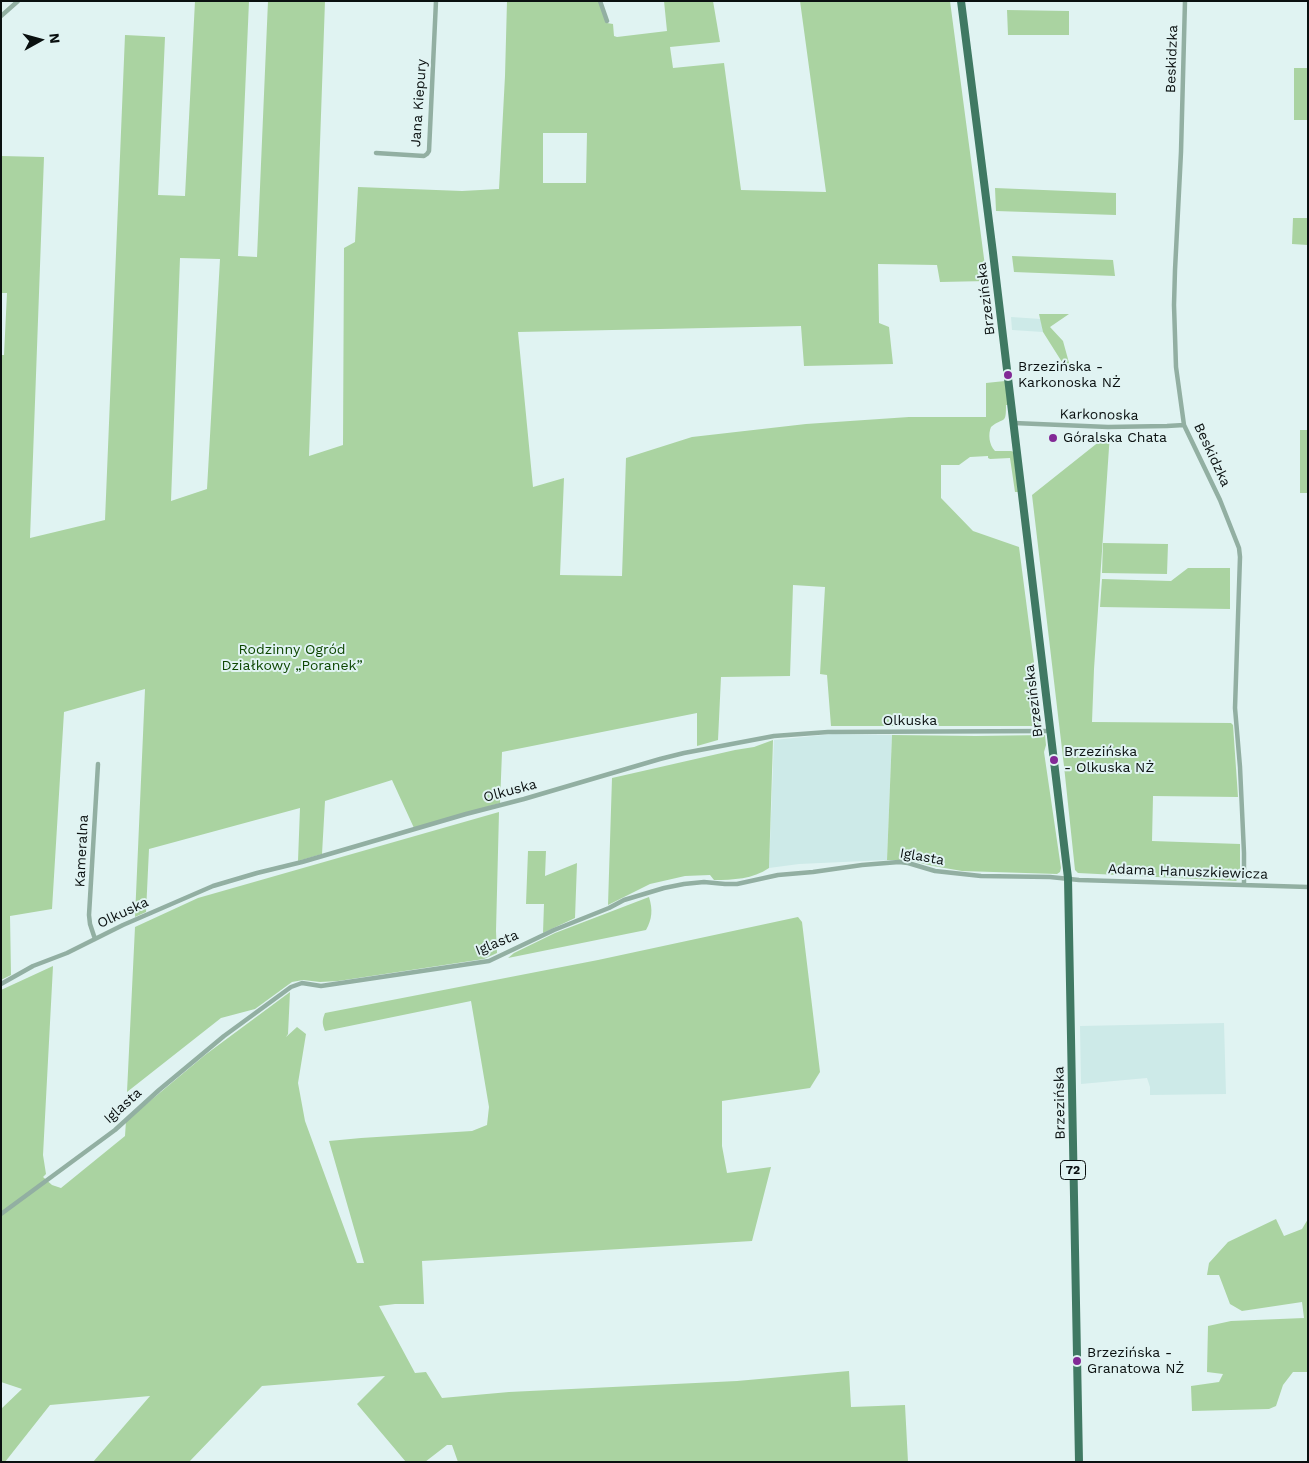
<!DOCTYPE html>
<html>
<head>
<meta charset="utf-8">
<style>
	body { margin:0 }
	#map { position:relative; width:1309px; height:1463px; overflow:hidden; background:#e0f3f2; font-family:"Work Sans",sans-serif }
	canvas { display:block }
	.frame { position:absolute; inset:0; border:2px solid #0a1010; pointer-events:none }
	.north { position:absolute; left:15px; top:15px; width:50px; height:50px; -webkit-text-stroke:4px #e0f3f2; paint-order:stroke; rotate:83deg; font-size:14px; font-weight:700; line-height:20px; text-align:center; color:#0a1010 }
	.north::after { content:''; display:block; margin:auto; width:18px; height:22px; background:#0a1010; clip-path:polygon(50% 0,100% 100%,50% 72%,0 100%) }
</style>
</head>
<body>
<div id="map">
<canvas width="1309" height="1463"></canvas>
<div class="frame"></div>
<div class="north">N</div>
</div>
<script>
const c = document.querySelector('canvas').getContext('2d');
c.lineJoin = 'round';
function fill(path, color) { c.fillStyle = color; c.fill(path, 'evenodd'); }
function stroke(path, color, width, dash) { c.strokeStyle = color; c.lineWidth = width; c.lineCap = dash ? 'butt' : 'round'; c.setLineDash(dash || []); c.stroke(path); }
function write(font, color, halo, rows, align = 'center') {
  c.font = font + ' "Work Sans",sans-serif'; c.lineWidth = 4; c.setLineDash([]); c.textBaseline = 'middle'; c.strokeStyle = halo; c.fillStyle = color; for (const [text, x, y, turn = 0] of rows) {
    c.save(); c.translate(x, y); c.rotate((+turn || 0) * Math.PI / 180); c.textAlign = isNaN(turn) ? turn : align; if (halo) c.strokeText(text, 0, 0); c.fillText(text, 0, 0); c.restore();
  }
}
const built = new Path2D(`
	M1011,317L1041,319L1043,332L1012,330Z
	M833,734L892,735L887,860L799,864L769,868L774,740Z
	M1224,1023L1226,1094L1150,1095V1087L1147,1078L1081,1084L1080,1026Z`);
const green = new Path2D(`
	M195,1H249L238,256L257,257L268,1H325L309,456L343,445L344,248L355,242L358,187L462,191L499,189L505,76L507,1H600L607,23L613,24L614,36L617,37L667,31L664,1H713L720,42L670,47L673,68L724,63L741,190L826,192L800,1H950L987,281L940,282L937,265L878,264L879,323L889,327L893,364L804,366L801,326L518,332L533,487L564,478L560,575L622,576L626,458L692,437L806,424L909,417H986V383L1005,381L1008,405H1006C1006,426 1004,416 991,427C988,434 989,445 995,451H1011L1014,452L1018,492H1015L1010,458L990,459L988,458V456L970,457L959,465H941V498L973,531L1019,547L1042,724L1038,726H831L827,675L820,674L825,587L793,585L790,676L721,677L718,740L697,746V713L502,752L500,803L414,828L392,780L325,801L322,854L298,861L300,808L149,849L146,912L135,917L145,689L64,712L52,909L10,916L11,975L1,980V355H4L7,293H1V156L44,157L30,538L105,520L125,35L165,37L158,195L185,196ZM543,133H587L586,183H543ZM180,258L220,259L207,489L171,501Z
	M1007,10L1069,11V35H1008Z
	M1294,68H1308V120H1294Z
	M995,188L1116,193V215L996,211Z
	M1293,218H1308V245L1292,244Z
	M1012,256L1113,260L1115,276L1014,272Z
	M1039,314H1069L1050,327L1063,341L1071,370H1067L1043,332Z
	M1300,430H1308V493H1300Z
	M1110,433L1094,669L1092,722L1231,723L1233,725L1238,797L1153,796L1152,841L1240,844V877L1236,881L1078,873L1075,870L1064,766L1032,495Z
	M1103,543L1168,544L1167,574L1102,573Z
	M1188,568H1230V609L1100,607L1102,579L1171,581Z
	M892,735L976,736L1045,735L1046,745L1044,752L1061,868L1060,872L1057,874L962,871L933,866L912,861L887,860Z
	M773,740L769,868C753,879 733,880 714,880L710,875L685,876L650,884L608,905L612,778L735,750L754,747Z
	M499,812L496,931L497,953L484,959L338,981L320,982L303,980L292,982L255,1009L221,1018L127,1092L135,927L198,898Z
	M528,851H546L545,876L577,863L575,918L543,933L544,904H526Z
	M649,897C653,910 652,919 646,930L508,958L514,953L555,933Z
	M798,917L802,922L820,1072L810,1088L722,1101V1146L727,1173L771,1167L752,1241L422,1261L424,1304H395L379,1306L415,1373L426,1372L442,1398L509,1392L737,1381L849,1371L851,1407L905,1405L908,1462H458L452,1445H447L425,1462H406L357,1404L385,1376L262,1386L189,1462H93L150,1396L50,1405L5,1462H1V1409L22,1389L1,1382V990L53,966L43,1155L46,1174L43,1177L52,1185L61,1188L125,1136L126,1121L205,1055L290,992L288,1034L286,1037L297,1027L306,1034L298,1083L305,1121L357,1263H364L329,1141L361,1138L472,1131L487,1125L489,1107L471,1001L325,1031C322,1024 322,1020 325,1013L598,960Z
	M1276,1219L1284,1236L1302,1229L1308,1219V1372H1293L1283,1385L1276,1406L1269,1409L1192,1411L1191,1386L1219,1382L1223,1374L1207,1372L1208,1326L1231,1321L1304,1318L1302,1302L1242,1311L1230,1304L1219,1275H1207L1209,1263L1228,1242Z`);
const minor = new Path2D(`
	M600,1L607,21
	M1185,1L1181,152L1175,270L1174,305L1176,367L1184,425L1220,500L1239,548L1240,557L1235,708L1240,767L1244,853V885
	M1,16L18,1
	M376,153L424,156L427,154L429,151L436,1
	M1014,423L1108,427L1167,426L1184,425
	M95,939L90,924L89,915L98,764
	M1,984L33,966L67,953L123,925L213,886L257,873L302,862L466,814L524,799L660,759L684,753L774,736L828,732L1050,731
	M1,1214L115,1130L159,1090L224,1036L291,987L302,983L321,986L489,961L554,930L609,908L624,900L664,888L684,884L704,882L725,884H737L778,875L813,872L862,865L899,862L908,863L935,871L981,876L1050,877L1079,880L1308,887`);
const primary = new Path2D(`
	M961,1L993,253L1068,878L1079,1462`);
const markers = [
	[1008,375,5,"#822996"],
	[1053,438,5,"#822996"],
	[1054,760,5,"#822996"],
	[1077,1361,5,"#822996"]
];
const shields = [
	[1073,1170,25]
];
const shieldNames = [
	["72",1073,1170]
];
const streetNames = [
	["Beskidzka",1172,59,-88],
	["Jana Kiepury",419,103,-86],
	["Brzezińska",986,299,-97],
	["Karkonoska",1099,415,1],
	["Beskidzka",1212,455,65],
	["Brzezińska",1034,701,-97],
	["Olkuska",910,721],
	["Olkuska",510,791,-15],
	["Kameralna",82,851,-87],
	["Iglasta",922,857,10],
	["Adama Hanuszkiewicza",1188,872,2],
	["Olkuska",123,913,-25],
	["Iglasta",497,943,-22],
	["Brzezińska",1060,1103,-91],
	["Iglasta",123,1106,-42]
];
const poiNames = [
	["Brzezińska -",1018,367],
	["Karkonoska NŻ",1018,383],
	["Góralska Chata",1063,438],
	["Brzezińska",1064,752],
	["- Olkuska NŻ",1064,768],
	["Brzezińska -",1087,1353],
	["Granatowa NŻ",1087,1369]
];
const parkNames = [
	["Rodzinny Ogród",292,650],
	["Działkowy „Poranek”",292,666]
];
fill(built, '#cdeae8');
fill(green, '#aad3a1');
stroke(minor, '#92afa2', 4.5);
stroke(primary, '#407963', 8);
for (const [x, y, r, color] of markers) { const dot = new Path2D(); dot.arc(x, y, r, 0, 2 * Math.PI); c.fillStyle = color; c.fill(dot); stroke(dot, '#e0f3f2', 2); }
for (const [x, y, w] of shields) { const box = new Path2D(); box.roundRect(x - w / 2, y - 9.5, w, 19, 4); c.fillStyle = '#e0f3f2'; c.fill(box); stroke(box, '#0a1010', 1); }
write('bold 12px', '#0a1010', null, shieldNames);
write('14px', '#0a1010', '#e0f3f2', streetNames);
write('14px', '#0a1010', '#e0f3f2', poiNames, 'left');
write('14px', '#0d4600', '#e0f3f2', parkNames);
</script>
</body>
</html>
